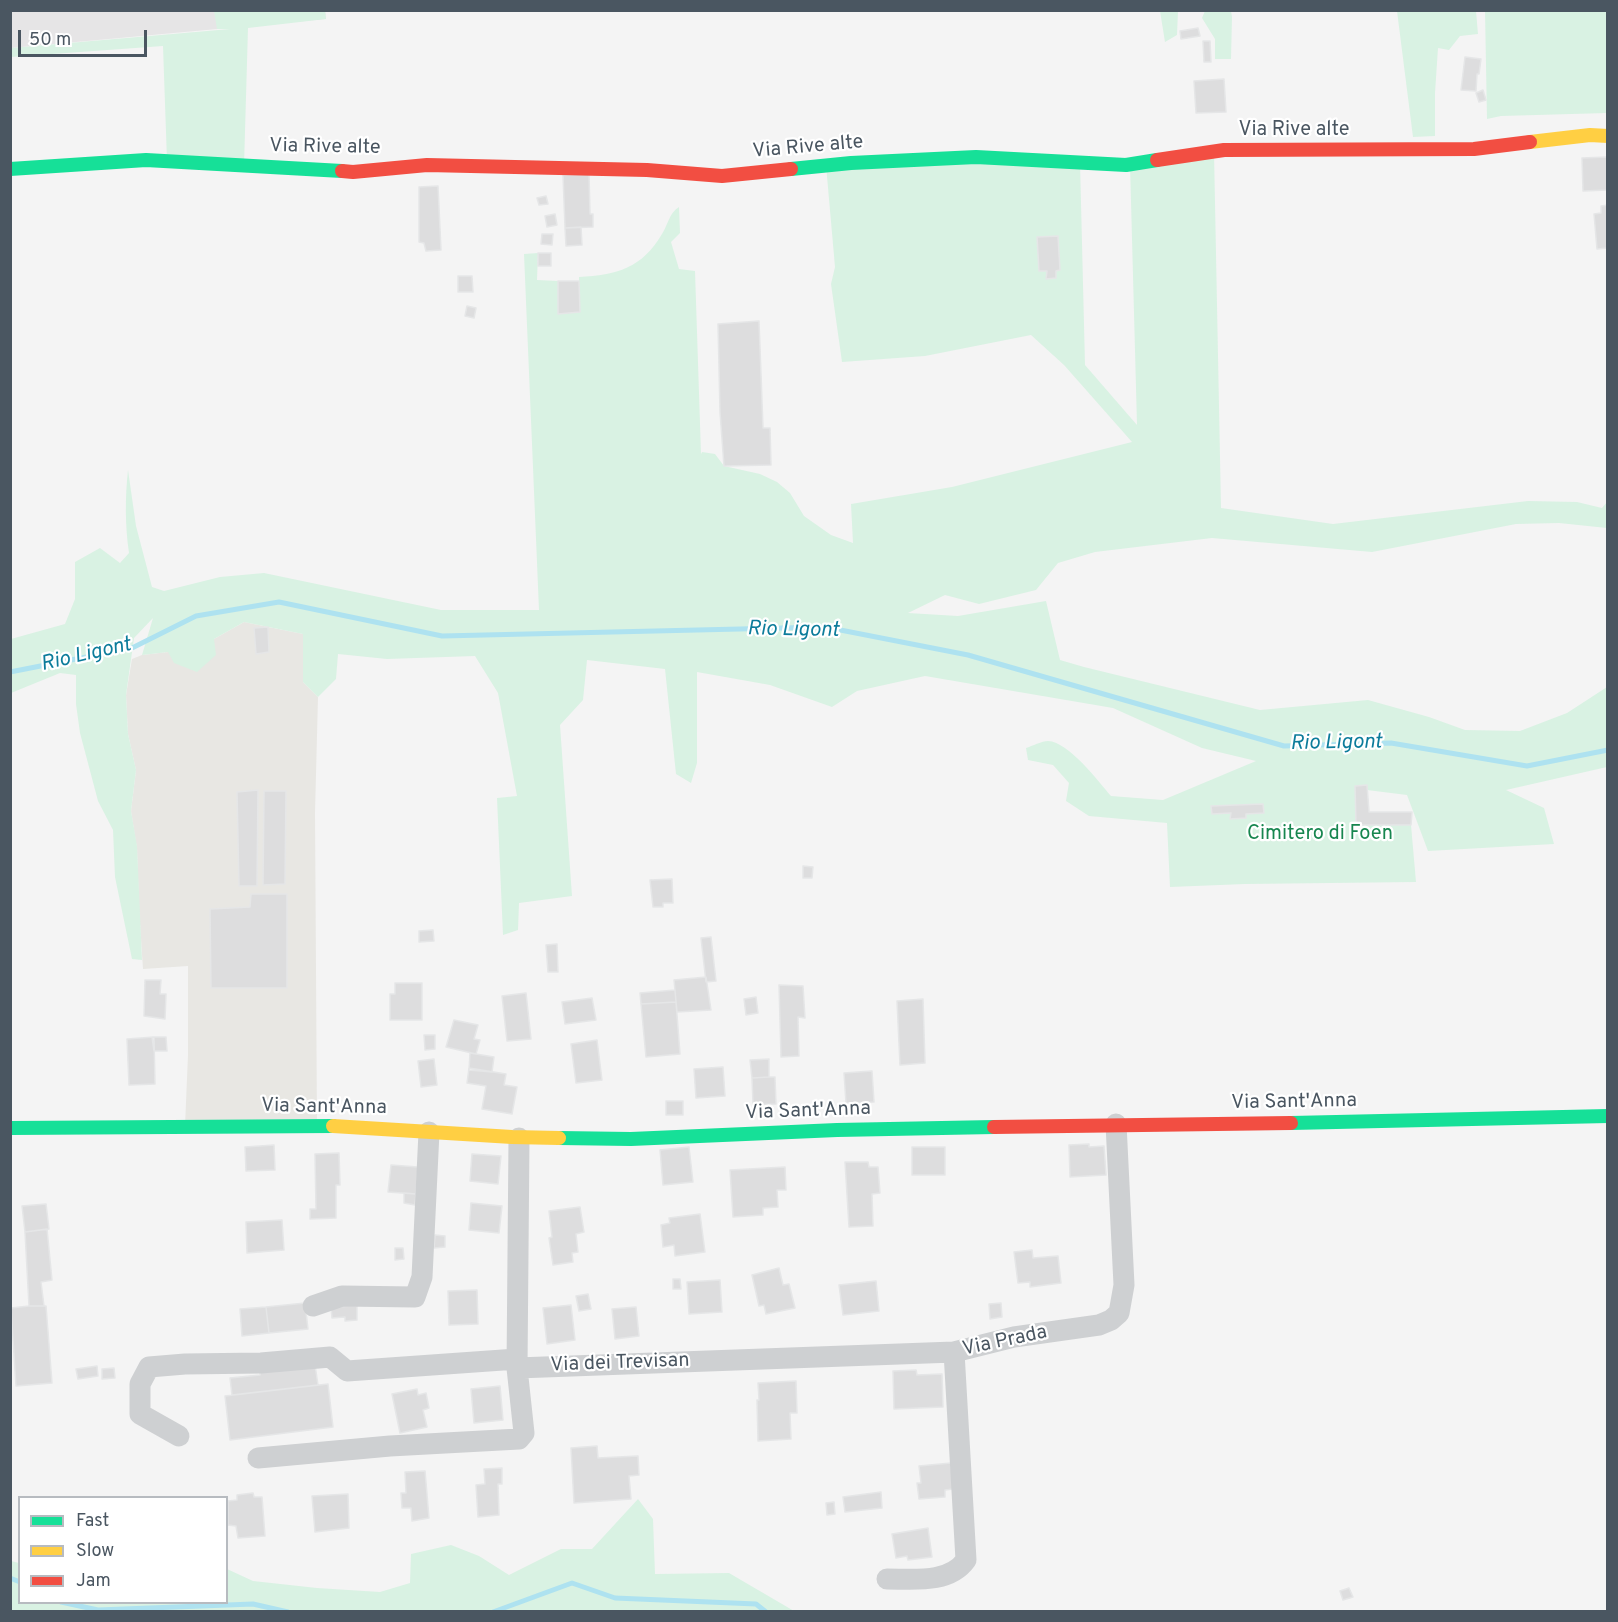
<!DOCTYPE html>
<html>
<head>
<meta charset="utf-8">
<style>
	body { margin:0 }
	#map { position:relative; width:1618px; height:1622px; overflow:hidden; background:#f4f4f4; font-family:Overpass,sans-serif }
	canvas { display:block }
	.frame { position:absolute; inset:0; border:12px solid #4a5661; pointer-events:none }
	.legend { position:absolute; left:18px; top:1496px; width:210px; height:108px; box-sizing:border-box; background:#fff; border:2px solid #b7bbc0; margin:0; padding:8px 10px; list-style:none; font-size:18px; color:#4a5661 }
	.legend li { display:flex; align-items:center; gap:12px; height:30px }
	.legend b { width:30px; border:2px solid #b7bbc0 }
	.scale { position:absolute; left:18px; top:30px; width:129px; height:27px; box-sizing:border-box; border:3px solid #4a5661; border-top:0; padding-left:8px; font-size:18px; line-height:21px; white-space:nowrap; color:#4a5661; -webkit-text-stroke:4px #fff; paint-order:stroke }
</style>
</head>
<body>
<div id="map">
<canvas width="1618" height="1622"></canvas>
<div class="frame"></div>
<ul class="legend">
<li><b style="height:8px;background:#16e098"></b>Fast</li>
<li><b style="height:8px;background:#ffcf43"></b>Slow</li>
<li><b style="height:8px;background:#f24e42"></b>Jam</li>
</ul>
<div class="scale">50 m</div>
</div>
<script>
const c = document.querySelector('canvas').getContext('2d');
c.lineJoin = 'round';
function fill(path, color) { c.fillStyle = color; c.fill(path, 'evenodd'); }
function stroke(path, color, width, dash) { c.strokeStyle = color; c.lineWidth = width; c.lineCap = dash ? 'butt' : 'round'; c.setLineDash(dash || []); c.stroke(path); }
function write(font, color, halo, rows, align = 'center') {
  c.font = font + ' Overpass,sans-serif'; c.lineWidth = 4.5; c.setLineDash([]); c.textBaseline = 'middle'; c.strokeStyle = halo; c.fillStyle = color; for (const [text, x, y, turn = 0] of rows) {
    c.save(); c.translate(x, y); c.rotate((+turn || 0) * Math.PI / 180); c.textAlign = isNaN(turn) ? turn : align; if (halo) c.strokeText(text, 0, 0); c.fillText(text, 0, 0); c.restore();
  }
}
const commercial = new Path2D(`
	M244,622L303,634V682L318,697L315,813L317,1126H185L188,1055V966L143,969L139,909L137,849L131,811L136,770L128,734L126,695L132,659L142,655L168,652L214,639Z`);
const education = new Path2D(`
	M325,10L326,19L11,48V11Z`);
const green = new Path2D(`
	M214,11H325L326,19L248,28L244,166L167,161L163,46L11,57V48L230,29H217Z
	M1160,11H1178L1177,35L1165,42Z
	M1205,11H1231L1232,17L1231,59H1215V39L1202,18Z
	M1397,11H1476L1478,34L1460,36L1449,50L1438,48L1435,93V136L1413,137Z
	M1485,11H1607V113L1501,116L1487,119Z
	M1214,152L1221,508L1333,524L1528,501L1577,502L1602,508L1607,502V528L1559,523L1516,524L1372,552L1212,538L1095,552L1058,563L1036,590L979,604L945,595L908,613L958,616L1046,601L1060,660L1084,667L1260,710L1368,700L1429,717L1465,730L1520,731L1567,713L1607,687V767L1506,790L1544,808L1554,844L1428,851L1407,795L1367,790L1369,812H1412L1411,825L1416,882L1245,884L1170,887L1167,823L1089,816L1066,801L1069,783L1053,765L1028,760L1026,748C1032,746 1042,741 1048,741C1069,742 1098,781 1111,796L1163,800L1256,761L1202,748L1113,708L925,676L857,691L832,707L770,685L697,672V763L691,783L676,774L665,669L587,660L583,700L560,725L572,896L519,903L518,930L503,935L497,798L517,796L498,693L475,656L387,659L338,654L336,679L318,697L303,682V634L244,622L214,639L216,655L197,672L174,663L168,652L142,655L153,618L134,638L126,695L128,734L136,770L131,811L137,846L142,960L132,959L115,877L113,830L98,801L80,733L76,704V675L60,673L11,693V639L65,624L75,599V562L100,548L120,563L129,553C125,525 125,498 128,470L136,526L152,587L164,591L220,577L264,573L441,610H539L524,254L538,253L537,280L558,281V314L579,312V277C617,275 642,268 662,234C668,225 669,213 679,207L680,233L671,242L679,269L695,271L701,454L702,452L715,454L724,466L760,474L777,482L790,493L804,516L831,535L853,543L851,504L952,487L1132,442L1064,365L1031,335L925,356L842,362L831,284L835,267L826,165L1080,162L1085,365L1137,425L1130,164Z
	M638,1499L653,1519L655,1574L729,1573L794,1611H11V1561L19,1563L20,1602H226L227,1569L253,1581L317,1588L380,1592L410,1583L411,1554L451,1545L479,1556L509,1575L561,1549H592Z`);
const stream = new Path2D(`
	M10,672L132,648L196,616L279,602L442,636L825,627L968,655L1284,746L1391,743L1527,766L1608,750
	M10,1578L20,1582
	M61,1602L98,1610L253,1604L288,1612
	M493,1612L572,1583L615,1598L756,1604L766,1612`);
const building = new Path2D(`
	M1198,28L1200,36L1181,39L1180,31Z
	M1203,41H1210L1211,62H1204Z
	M1465,57L1481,59L1479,74H1477L1476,91L1461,90Z
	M1224,79L1226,112L1196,113L1194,81Z
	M1483,90L1486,100L1479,102L1476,93Z
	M1608,157V190L1583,191L1582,158Z
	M589,174L590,214H593V227L565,228L563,175Z
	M438,186L441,250L426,251L424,243L419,242V187Z
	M546,196L548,204L539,205L537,198Z
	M1608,205V248L1597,249L1594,214L1601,213V206Z
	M555,214L557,225L547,227L545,216Z
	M581,227L582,245L566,246L565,228Z
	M542,234H553L552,245L541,244Z
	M1058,236L1060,270L1056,271V278L1046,279L1047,271H1039L1037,237Z
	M538,253H551V266H538Z
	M458,276H472L473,292H458Z
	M558,281H579L580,312L558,314Z
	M467,306L476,308L474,318L465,316Z
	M759,321L763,428H770L771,465L724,466L720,412L718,324Z
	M268,627L269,652L256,654L254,628Z
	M1367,785L1369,812H1412L1411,825H1356L1355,786Z
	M258,790L257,886H239L237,792Z
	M264,791H286L285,884L263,885Z
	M1263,804L1264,813L1246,814V818L1230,819L1231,813L1212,814L1211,806Z
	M803,866L813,867L812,878H803Z
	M672,879L673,903H663V907H653L650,880Z
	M251,894H287V988H211L210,909L250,907Z
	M433,930L434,941L419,942V931Z
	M711,937L716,981L706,982L701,938Z
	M557,944L558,972H548L546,945Z
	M706,977L711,1010L677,1012L674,980Z
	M145,980H161L160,994H166L165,1019L144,1016Z
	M395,983H422V1020H390V994H395Z
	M779,985L803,986L805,1018L798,1017L799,1056L781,1057Z
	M675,990L676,1002L641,1004L640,993Z
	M526,993L531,1039L507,1041L502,996Z
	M756,997L758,1013L746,1015L744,999Z
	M592,998L596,1020L565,1024L562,1002Z
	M923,999L925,1063L900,1065L897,1001Z
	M676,1002L680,1054L646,1057L641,1004Z
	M454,1020L478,1025L474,1039L480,1040L476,1054L446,1047Z
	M424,1035H435V1049L425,1050Z
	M152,1037H166L167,1051H154Z
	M154,1037L155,1084L129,1085L127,1039Z
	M597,1040L602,1080L576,1083L571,1044Z
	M470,1053L494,1057L492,1072L469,1070Z
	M434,1059L437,1085L421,1087L418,1061Z
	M769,1059V1077L752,1078L750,1060Z
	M723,1067L725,1096L696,1098L694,1069Z
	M469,1068L506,1074L504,1085L517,1087L512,1114L482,1109L486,1086L467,1083Z
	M872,1071L874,1102L846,1103L844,1073Z
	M769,1077H775L776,1104L753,1105L752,1078Z
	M666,1101H683V1115H666Z
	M1089,1144V1147L1104,1146L1106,1175L1070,1177L1069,1145Z
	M274,1145L275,1170L246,1171L245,1147Z
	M689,1147L693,1182L663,1185L660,1150Z
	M912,1147H945V1175H912Z
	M339,1153L340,1185H336V1218L310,1219V1209H316L315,1154Z
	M472,1154L501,1156L498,1184L470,1181Z
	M845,1162H868L869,1167H878L880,1193L872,1194L873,1226L849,1227Z
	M391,1165L418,1167L416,1194L388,1192Z
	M785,1167L786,1190H777L778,1207L763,1208V1215L733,1217L730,1170Z
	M404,1193L416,1194L415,1205L404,1203Z
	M471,1203L502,1206L499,1233L469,1230Z
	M46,1204L49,1229L25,1232L22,1206Z
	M580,1207L584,1232L576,1234L578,1252L572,1253L573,1262L553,1265L549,1238L552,1237L549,1211Z
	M700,1214L705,1252L675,1256L674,1245L663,1247L661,1225L670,1223L669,1218Z
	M282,1220L284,1250L247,1253L246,1222Z
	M47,1229L52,1280L41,1282L44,1306H29L25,1232Z
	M435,1235L445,1236V1247L434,1248Z
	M395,1248H403L404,1259L395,1260Z
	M1032,1250L1033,1258L1058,1256L1061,1283L1030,1287V1282L1018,1283L1014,1252Z
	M779,1268L783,1285L789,1284L795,1308L766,1314L764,1305L759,1306L752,1275Z
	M673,1279H680L681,1289H673Z
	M720,1280L722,1312L689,1314L687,1282Z
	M876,1281L879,1311L843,1315L839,1285Z
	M477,1290L478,1324L449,1325L448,1291Z
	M588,1294L591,1309L579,1311L576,1296Z
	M305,1303L308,1329L269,1333L266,1307Z
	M1001,1303L1002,1317L990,1319L989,1304Z
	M571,1305L575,1340L547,1344L543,1308Z
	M29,1306H46L52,1383L16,1386L11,1308Z
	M357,1306V1320L345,1321V1317L332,1318L331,1307Z
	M266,1307L269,1333L242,1336L240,1309Z
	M636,1307L639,1336L615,1339L612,1309Z
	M315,1365L318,1385L232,1395L230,1378L260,1375V1371Z
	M97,1366L98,1376L78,1379L76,1369Z
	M114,1368L115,1378L102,1379V1369Z
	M916,1370L917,1375L942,1374L943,1407L894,1409L893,1371Z
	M796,1381L797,1413H790L791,1439L758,1441L757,1400H759L758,1383Z
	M328,1384L333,1427L230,1440L225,1396Z
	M500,1386L503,1420L474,1423L471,1389Z
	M417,1389L418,1395L426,1393L429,1408L423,1410L427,1427L400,1433L392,1394Z
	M597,1446L598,1458L638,1456L639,1475L629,1476L631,1499L574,1503L571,1448Z
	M951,1463L953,1489L945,1490V1497L919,1499L917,1483H921L919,1466Z
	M502,1468V1484H498L499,1515L478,1517L476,1485L485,1484L484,1469Z
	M425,1471L429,1518L412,1521L411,1508H402L401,1493H406L405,1472Z
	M881,1492L882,1508L845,1512L843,1497Z
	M253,1493L254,1497H262L265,1536L238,1538L236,1526L228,1525V1501L237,1500V1495Z
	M348,1494L349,1528L315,1532L312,1496Z
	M834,1502L835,1514L827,1515L826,1503Z
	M928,1528L932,1557L908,1560L907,1556L896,1558L892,1534Z
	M1349,1588L1353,1597L1343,1600L1340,1591Z`);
const street = new Path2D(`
	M519,1138L517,1368L954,1352L1014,1337L1099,1325L1111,1320L1119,1313L1124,1285L1116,1124
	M313,1306L342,1296L415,1297L422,1277L429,1132
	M179,1436L140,1414V1384L149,1367L185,1364L261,1363L330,1357L347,1371L517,1359
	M258,1458L390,1446L519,1439L524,1433L517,1368
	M887,1579C913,1579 949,1584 966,1560L954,1352`);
const fast = new Path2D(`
	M10,169L146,160L342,171
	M791,169L851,163L976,157L1126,165L1157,160
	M1291,1123L1608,1116
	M10,1128L333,1126
	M559,1138L631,1139L837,1130L994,1127`);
const slow = new Path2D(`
	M1530,142L1590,135L1608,136
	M333,1126L512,1137L559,1138`);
const jam = new Path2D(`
	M1157,160L1224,150L1474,149L1530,142
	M342,171L353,172L427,165L647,170L722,176L791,169
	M994,1127L1291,1123`);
const streetNames = [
	["Via Rive alte",1294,131],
	["Via Rive alte",325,148,1],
	["Via Rive alte",808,148,-5],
	["Via Sant'Anna",1294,1103,-1],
	["Via Sant'Anna",324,1108,1],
	["Via Sant'Anna",808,1112,-2],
	["Via Prada",1005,1342,-12],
	["Via dei Trevisan",620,1364,-2]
];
const parkNames = [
	["Cimitero di Foen",1320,835]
];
const waterNames = [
	["Rio Ligont",793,631,1],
	["Rio Ligont",86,656,-13],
	["Rio Ligont",1336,744,-1]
];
fill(commercial, '#e8e7e3');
fill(education, '#e6e5e6');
fill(green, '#d9f2e3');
stroke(stream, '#aee2f0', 5);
fill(building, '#ddddde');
stroke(building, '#e5e6e7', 1.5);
stroke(street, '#ced0d2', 21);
stroke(fast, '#16e098', 14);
stroke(slow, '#ffcf43', 14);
stroke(jam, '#f24e42', 14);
write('20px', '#4a5661', '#fff', streetNames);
write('20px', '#17864f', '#fff', parkNames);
write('italic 21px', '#0c7c9b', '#fff', waterNames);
</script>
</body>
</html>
